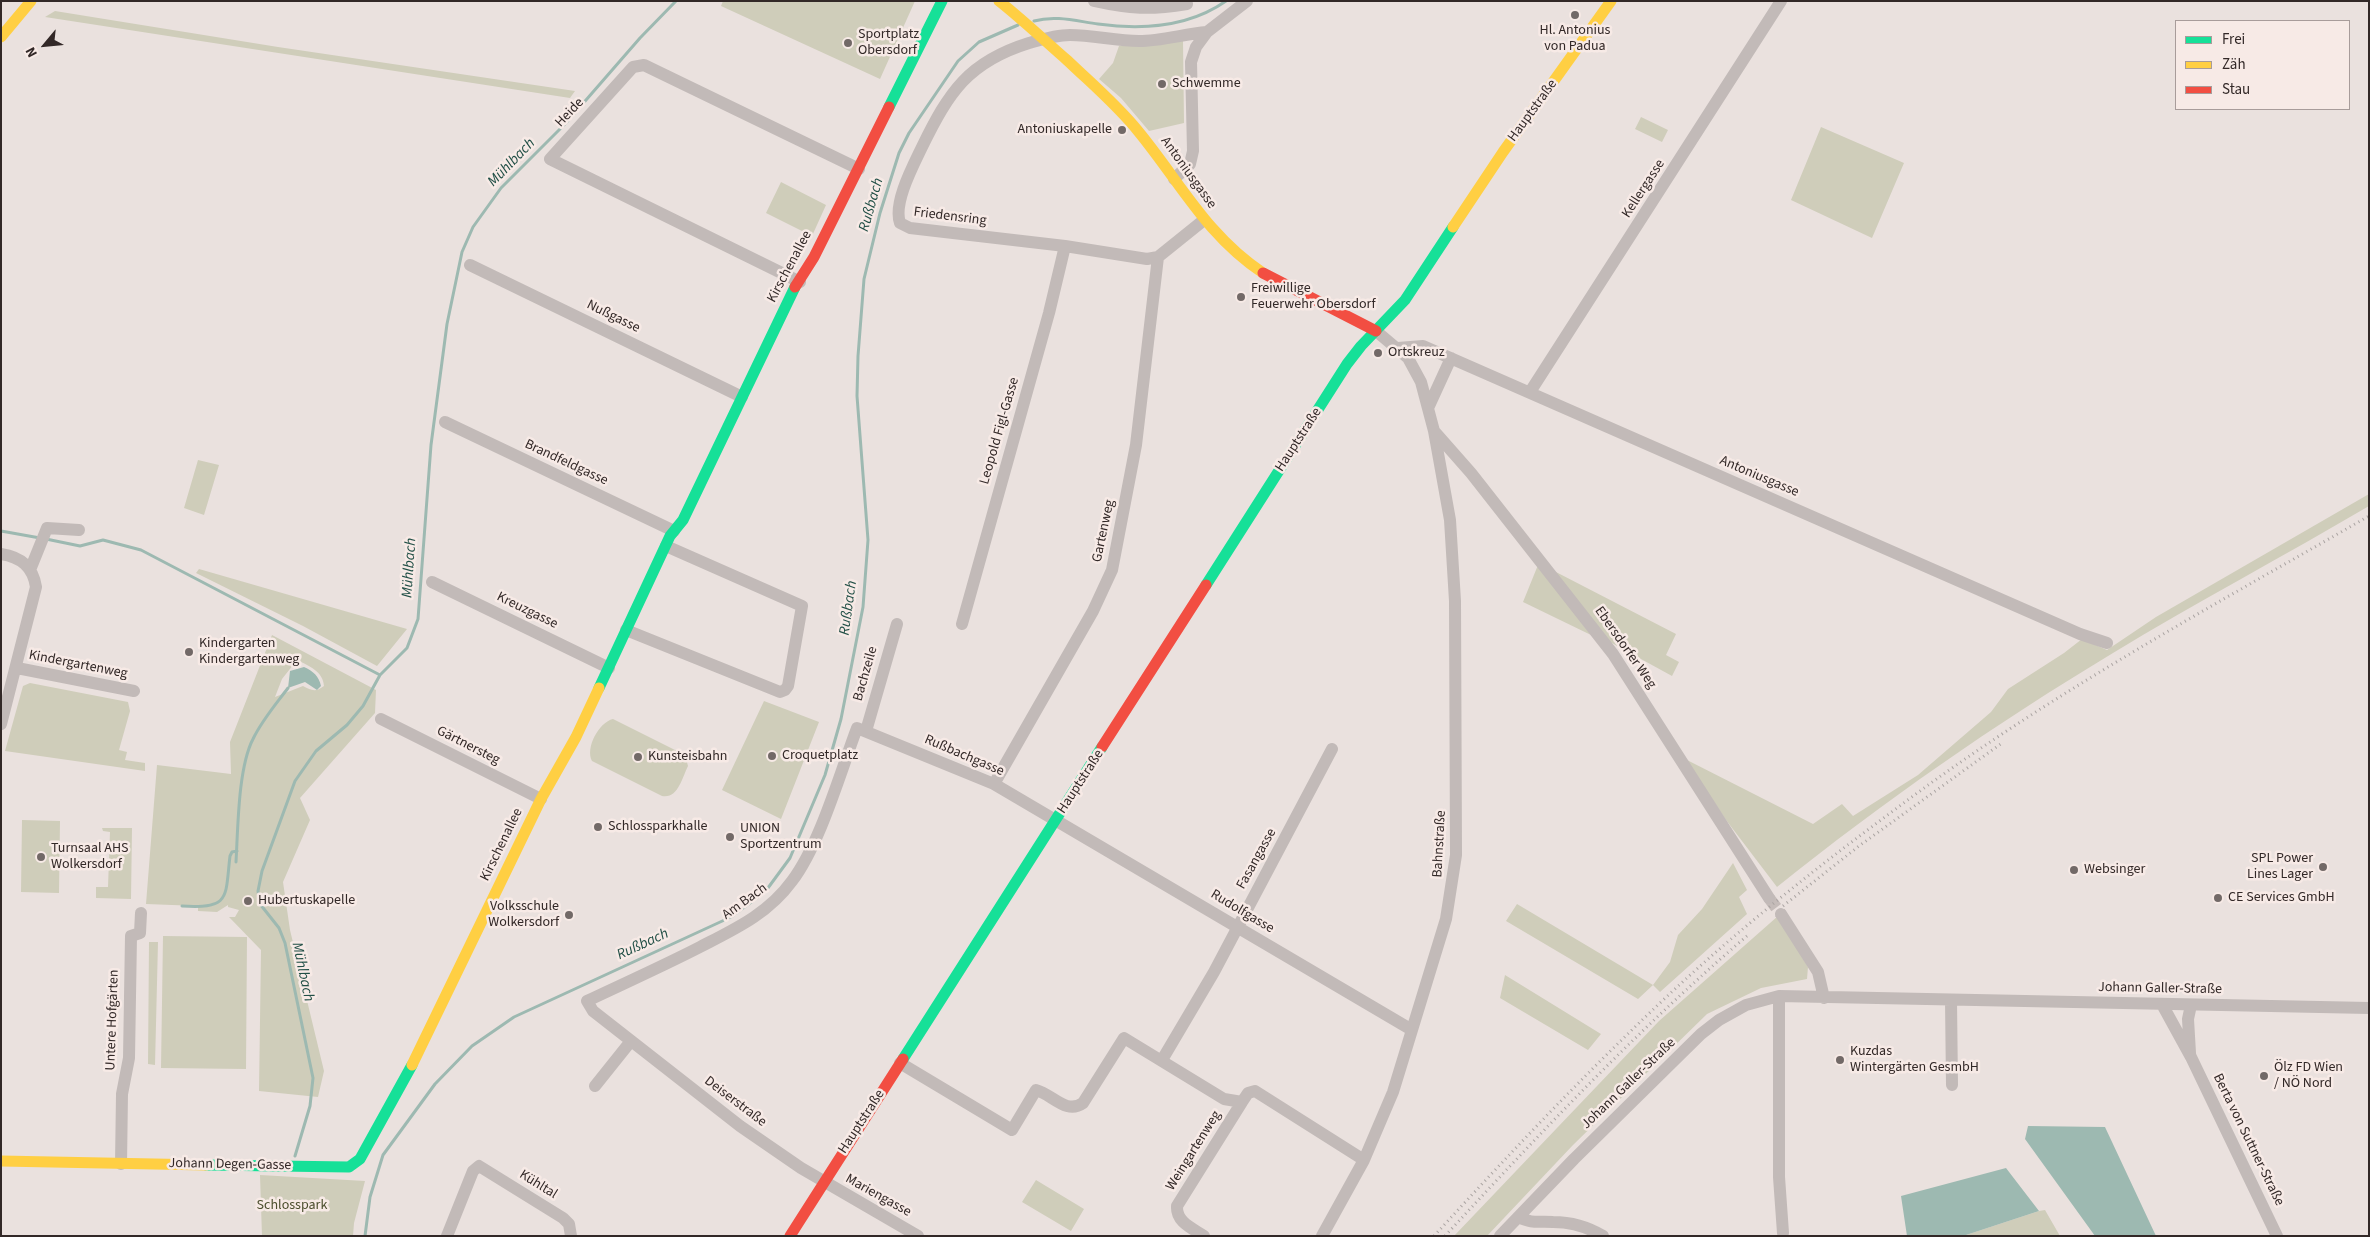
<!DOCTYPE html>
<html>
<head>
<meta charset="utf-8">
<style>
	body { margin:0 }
	#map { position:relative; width:2370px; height:1237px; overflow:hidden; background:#eae1de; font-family:"Source Sans 3",sans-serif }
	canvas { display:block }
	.frame { position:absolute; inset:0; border:2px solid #322827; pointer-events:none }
	.legend { position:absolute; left:2175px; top:20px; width:175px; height:90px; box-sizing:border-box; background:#f7eae6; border:1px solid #a89c9a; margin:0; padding:6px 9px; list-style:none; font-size:15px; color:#322827 }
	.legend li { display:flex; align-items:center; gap:10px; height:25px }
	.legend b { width:25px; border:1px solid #a89c9a }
	.north { position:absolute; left:20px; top:20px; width:50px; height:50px; -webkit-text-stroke:4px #f7eae6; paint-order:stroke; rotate:242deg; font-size:14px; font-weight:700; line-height:20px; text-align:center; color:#322827 }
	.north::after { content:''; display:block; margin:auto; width:18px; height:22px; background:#322827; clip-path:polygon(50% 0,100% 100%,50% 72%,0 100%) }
</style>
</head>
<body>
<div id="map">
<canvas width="2370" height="1237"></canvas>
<div class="frame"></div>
<ul class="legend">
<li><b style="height:6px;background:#16e098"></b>Frei</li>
<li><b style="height:6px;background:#ffcf43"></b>Zäh</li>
<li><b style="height:6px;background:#f24e42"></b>Stau</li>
</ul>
<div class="north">N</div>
</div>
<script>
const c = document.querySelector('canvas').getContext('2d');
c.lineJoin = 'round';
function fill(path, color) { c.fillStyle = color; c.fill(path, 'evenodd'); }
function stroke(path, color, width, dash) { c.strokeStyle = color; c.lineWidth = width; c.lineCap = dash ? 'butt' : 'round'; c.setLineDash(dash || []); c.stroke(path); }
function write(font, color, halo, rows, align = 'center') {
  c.font = font + ' "Source Sans 3",sans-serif'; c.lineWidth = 5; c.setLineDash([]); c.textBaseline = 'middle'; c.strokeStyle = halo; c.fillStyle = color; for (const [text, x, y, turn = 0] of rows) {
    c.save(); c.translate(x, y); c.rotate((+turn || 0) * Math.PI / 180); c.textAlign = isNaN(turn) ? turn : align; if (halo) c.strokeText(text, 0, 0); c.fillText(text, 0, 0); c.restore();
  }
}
const green = new Path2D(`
	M723,1H915L880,79L721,6Z
	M55,11L278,47L575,91L570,98L45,17Z
	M1183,41L1184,123L1149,131L1121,98L1099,79L1113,63L1119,46Z
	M1641,117L1668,130L1662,142L1635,129Z
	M1821,127L1904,163L1872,238L1791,200Z
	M781,182L826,205L812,236L766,213Z
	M198,460L219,465L204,515L184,508Z
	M2369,494V506C2284,556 2197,602 2113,653C1995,724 1884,801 1777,887L1726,820L1685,759L1813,824L1842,804L1853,816L1918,775L1991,712L2008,689L2064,653L2082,639L2107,650L2156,617Z
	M1538,565L1591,635L1523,602Z
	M199,569L407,629L377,666L303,626L196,573Z
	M1554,571L1676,634L1666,655L1679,662L1672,676L1610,642Z
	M272,635L376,690L375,713L300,798L310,820L283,882L290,930L324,1071L318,1097L259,1091L261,950L229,917H235L239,910L228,907V905L217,912L198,911V906L146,904L157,765L231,774L230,742ZM297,660C309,666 323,671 324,686C316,692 312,691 303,686L275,697L282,679Z
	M30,683L128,702L130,711L119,750L127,752L125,760L145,763V771L5,751L23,686Z
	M764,701L819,722L781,819L722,790Z
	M613,719L685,755L688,766C682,778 678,799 662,796L592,761C585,748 599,722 613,719Z
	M22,820L60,821L59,893L21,892Z
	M102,828H132L131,899L96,898V887H108L110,832L103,831Z
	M1733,863L1747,890L1739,897L1747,914L1660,992L1653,985L1638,999L1506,921L1517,904L1653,985L1670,962L1678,935L1702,909Z
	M1778,916L1808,967L1807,979L1761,988L1707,1014L1573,1145L1487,1236H1454L1659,1021Z
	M163,936L247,937L246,1069L161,1068Z
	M149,942H158L155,1065L148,1064Z
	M1505,975L1601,1034L1588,1050L1500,998Z
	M260,1175L365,1181L354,1223L353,1236H262Z
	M1036,1180L1084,1209L1071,1231L1022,1202Z
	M2045,1210L2060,1236H1963L2039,1211Z`);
const water = new Path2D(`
	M304,667C313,671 319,676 321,686L317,690L305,682L288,688L290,671Z
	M2028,1126L2105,1127L2156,1236H2095L2025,1139Z
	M2006,1168L2039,1211L1963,1236H1907L1901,1196Z`);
const stream = new Path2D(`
	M1034,21C1055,15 1076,21 1098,24C1142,30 1189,27 1226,1
	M1,531L40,538
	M46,539L80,546L103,540L141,550L380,675
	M236,862C238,828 238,768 253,739C262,720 276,704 288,688
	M182,906C231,909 225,898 230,856L232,852L237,851
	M295,1156L310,1106L313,1078L285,943L279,928L260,904L258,891L262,871L295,781L316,751L347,725L363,706L380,675L407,648L418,619L431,445L447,324L462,252L473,227L501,188L566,123L640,38L676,1
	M365,1236L370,1197L383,1155L435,1084L472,1046L514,1017L731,917L765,892L790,858L825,775L841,719L863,607L868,540L857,396L858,356L864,279L880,213L899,153L909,133L958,61L979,42L1018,25`);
const streetTunnel = new Path2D(`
	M1769,898L1781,914`);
const street = new Path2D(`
	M1094,1C1130,9 1150,10 1187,4
	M1174,179L1190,164L1193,151L1191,62L1196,47L1207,32L1247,1
	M1204,220L1158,257L1147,259L1065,246L910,228L900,223C893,203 913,166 922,147C949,92 968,62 1029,43C1043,39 1056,35 1070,35C1093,35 1116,41 1139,41C1161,41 1184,34 1207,32
	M470,265L742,397
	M800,282L550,159L633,67L644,65L859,169
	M1398,348L1423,346L2080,634L2107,643
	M1530,392L1781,1
	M1429,406L1451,358
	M445,422L674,531
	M1434,431L1471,473L1613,654L1769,898
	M1,554C21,557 33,567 36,587L1,724
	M30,570L47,528L79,530
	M432,582L609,668
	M962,624L1049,313L1065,246
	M626,630L780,692L785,690L788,686L802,606L666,546
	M17,668L134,691
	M381,719L541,799
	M866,731L897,624
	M994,784L1093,611L1112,570L1136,445L1158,257
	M1781,914L1818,972L1824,998
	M1779,996V1177L1783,1233
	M1951,1001L1952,1085
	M2163,1006L2191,1057L2277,1236
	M2190,1053L2188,1019L2191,1005
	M1162,1060L1214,972L1332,749
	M900,1063L1012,1130L1036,1090C1052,1094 1066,1115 1083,1103L1124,1038L1224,1099L1242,1102L1248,1093L1255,1091L1364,1160
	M595,1086L631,1041
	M121,1164L122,1094L129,1058L131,936L140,933L141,913
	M1518,1217C1534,1224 1536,1221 1553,1222C1571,1222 1588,1227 1603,1236
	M447,1236L473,1171L479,1166L563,1218L569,1224L571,1236
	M918,1236L801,1168L740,1126L593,1011L587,1001C625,983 663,966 700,947C735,929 768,914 792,881C820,844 840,773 857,728L994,784L1412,1030
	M1204,1236C1192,1228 1176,1222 1177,1206L1242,1102
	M1322,1236L1364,1160L1393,1092L1446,919L1456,855L1455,601L1450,520L1434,431L1421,382L1408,358L1376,331
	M1500,1236L1574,1159L1701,1034L1719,1020L1746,1005L1779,996L2369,1008`);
const fast = new Path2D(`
	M889,107L942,1
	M1206,585L1347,364L1361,346L1405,300L1453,227
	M599,688L670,536L683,520L795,287
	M903,1059L1102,747
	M206,1165L349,1167L360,1159L412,1065`);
const slow = new Path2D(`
	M999,1C1023,20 1045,41 1068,61C1092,84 1117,105 1138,131C1180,182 1206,235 1263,273
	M1,37L31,1
	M1453,227L1503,152L1611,1
	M412,1065L541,799L576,737L599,688
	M1,1161L206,1165`);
const jam = new Path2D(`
	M1263,273L1376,331
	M795,287L814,257L889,107
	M1102,747L1206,585
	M790,1236L903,1059`);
const rail = new Path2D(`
	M1783,906L1859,846L2002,743
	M1434,1236C1512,1151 1591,1067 1676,988C1756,914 1843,847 1931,783C2070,683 2221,601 2369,516
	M1445,1236C1541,1132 1638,1029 1747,936`);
const markers = [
	[1575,15,5,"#726967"],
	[848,43,5,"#726967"],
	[1162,84,5,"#726967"],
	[1122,130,5,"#726967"],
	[1241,297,5,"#726967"],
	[1378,353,5,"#726967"],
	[189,652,5,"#726967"],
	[772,756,5,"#726967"],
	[638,757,5,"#726967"],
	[598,827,5,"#726967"],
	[730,837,5,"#726967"],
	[41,857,5,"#726967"],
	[2323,867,5,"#726967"],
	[2074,870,5,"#726967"],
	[2218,898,5,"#726967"],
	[248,901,5,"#726967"],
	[569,915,5,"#726967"],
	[1840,1060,5,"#726967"],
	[2264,1076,5,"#726967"]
];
const poiNames = [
	["Hl. Antonius",1575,31,"center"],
	["von Padua",1575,47,"center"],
	["Sportplatz",858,35],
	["Obersdorf",858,51],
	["Schwemme",1172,84],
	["Antoniuskapelle",1112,130,"right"],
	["Freiwillige",1251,289],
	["Feuerwehr Obersdorf",1251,305],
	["Ortskreuz",1388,353],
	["Kindergarten",199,644],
	["Kindergartenweg",199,660],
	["Croquetplatz",782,756],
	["Kunsteisbahn",648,757],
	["Schlossparkhalle",608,827],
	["UNION",740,829],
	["Sportzentrum",740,845],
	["Turnsaal AHS",51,849],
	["Wolkersdorf",51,865],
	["SPL Power",2313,859,"right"],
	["Lines Lager",2313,875,"right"],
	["Websinger",2084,870],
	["CE Services GmbH",2228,898],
	["Hubertuskapelle",258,901],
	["Volksschule",559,907,"right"],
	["Wolkersdorf",559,923,"right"],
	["Kuzdas",1850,1052],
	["Wintergärten GesmbH",1850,1068],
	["Ölz FD Wien",2274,1068],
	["/ NÖ Nord",2274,1084]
];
const streetNames = [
	["Hauptstraße",1533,111,-54],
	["Heide",570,113,-47],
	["Antoniusgasse",1188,173,54],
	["Kellergasse",1644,189,-57],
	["Friedensring",950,217,7],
	["Kirschenallee",790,267,-62],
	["Nußgasse",613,317,26],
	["Leopold Figl-Gasse",1000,431,-74],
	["Hauptstraße",1299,440,-57],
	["Brandfeldgasse",566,463,25],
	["Antoniusgasse",1759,477,23],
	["Gartenweg",1104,531,-78],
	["Kreuzgasse",527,611,26],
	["Ebersdorfer Weg",1625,648,55],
	["Kindergartenweg",78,665,11],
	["Bachzeile",866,674,-74],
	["Gärtnersteg",468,746,27],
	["Rußbachgasse",964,756,23],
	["Hauptstraße",1081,782,-57],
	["Bahnstraße",1440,844,-87],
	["Kirschenallee",502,845,-64],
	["Fasangasse",1257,859,-61],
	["Am Bach",745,902,-36],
	["Rudolfgasse",1242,912,31],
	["Johann Galler-Straße",2160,989,1],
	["Untere Hofgärten",113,1020,-88],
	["Johann Galler-Straße",1629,1084,-44],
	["Deiserstraße",735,1102,37],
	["Hauptstraße",862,1122,-57],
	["Berta von Suttner-Straße",2248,1140,64],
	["Weingartenweg",1194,1151,-58],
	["Johann Degen-Gasse",230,1165,1],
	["Kühltal",538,1185,32],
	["Mariengasse",878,1196,29]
];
const parkNames = [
	["Schlosspark",292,1206]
];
const waterNames = [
	["Mühlbach",512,163,-46],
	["Rußbach",872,205,-74],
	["Mühlbach",410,568,-86],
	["Rußbach",849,608,-82],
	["Rußbach",643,945,-25],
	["Mühlbach",302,972,78]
];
fill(green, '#cfcdba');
fill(water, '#9db9b1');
stroke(stream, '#9db9b1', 3);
stroke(streetTunnel, '#c5bcb9', 12, [12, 6]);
stroke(street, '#c2bab8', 12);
stroke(fast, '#16e098', 11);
stroke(slow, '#ffcf43', 11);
stroke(jam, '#f24e42', 11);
stroke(rail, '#aaa4a2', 3, [1, 4]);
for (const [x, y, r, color] of markers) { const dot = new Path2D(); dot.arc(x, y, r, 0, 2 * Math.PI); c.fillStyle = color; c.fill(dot); stroke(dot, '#f7eae6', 2); }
write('14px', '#322827', '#f7eae6', poiNames, 'left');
write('14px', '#322827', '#f7eae6', streetNames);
write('14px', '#4b4e2d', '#f7eae6', parkNames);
write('italic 15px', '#214f46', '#f7eae6', waterNames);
</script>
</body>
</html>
